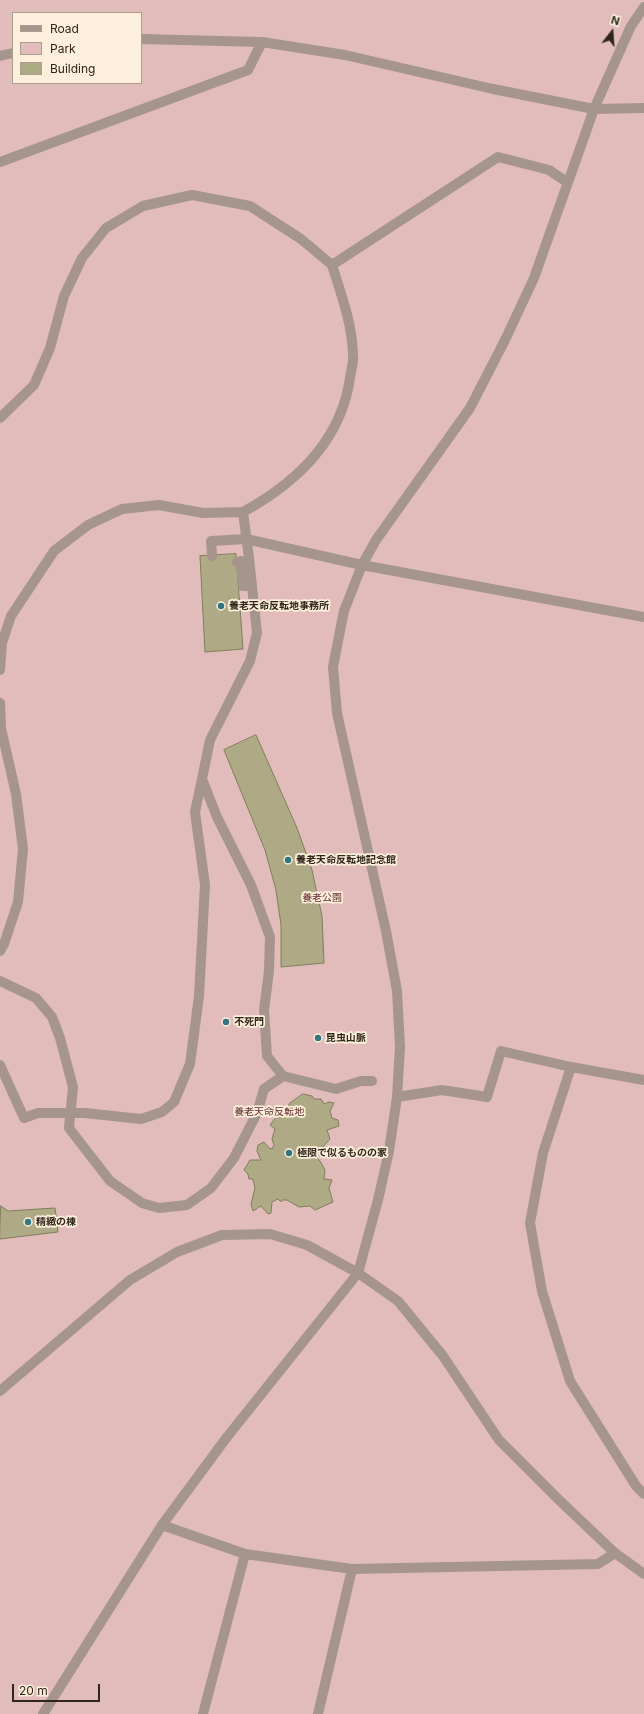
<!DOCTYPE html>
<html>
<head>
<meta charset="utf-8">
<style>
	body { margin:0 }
	#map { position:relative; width:644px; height:1714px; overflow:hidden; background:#f7e0c0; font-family:Inter,sans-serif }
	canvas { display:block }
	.legend { position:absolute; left:12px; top:12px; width:130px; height:72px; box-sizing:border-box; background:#fdefdb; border:1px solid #aa9f8d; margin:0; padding:5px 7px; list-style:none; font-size:12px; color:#2e2619 }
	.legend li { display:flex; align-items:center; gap:8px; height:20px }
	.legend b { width:20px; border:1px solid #aa9f8d }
	.north { position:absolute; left:592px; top:12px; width:40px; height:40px; -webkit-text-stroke:3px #fdefdb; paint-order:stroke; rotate:17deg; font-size:11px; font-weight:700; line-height:16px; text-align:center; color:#2e2619 }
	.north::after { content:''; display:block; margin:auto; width:14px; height:18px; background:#2e2619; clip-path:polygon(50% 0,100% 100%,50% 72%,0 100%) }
	.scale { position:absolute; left:12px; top:1684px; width:88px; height:18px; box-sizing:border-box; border:2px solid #2e2619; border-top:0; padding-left:5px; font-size:12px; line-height:14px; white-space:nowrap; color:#2e2619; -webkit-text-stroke:3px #fdefdb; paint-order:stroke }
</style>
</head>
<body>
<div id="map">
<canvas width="644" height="1714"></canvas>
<ul class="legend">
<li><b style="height:5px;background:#a5958d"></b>Road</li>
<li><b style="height:11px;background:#e1bcba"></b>Park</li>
<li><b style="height:11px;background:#aeaa86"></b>Building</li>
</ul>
<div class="north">N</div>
<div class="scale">20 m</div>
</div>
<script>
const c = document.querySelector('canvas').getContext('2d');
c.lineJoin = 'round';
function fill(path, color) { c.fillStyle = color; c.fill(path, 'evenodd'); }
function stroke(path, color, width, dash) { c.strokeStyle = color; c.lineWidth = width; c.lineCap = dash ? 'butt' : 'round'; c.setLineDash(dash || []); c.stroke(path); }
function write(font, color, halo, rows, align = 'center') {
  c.font = font + ' Inter,"Noto Sans JP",sans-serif'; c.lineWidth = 3.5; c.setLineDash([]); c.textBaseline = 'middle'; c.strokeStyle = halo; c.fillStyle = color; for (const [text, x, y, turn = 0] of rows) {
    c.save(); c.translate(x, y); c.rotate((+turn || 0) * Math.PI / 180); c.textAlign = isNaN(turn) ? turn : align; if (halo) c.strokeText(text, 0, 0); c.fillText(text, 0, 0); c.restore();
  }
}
const green = new Path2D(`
	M0,0H644V1714H0ZM13,13H141V83H13Z`);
const building = new Path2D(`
	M236,554L243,649L205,652L200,556Z
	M256,735L297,828L312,870L322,916L324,963L281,967V925L276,890L265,850L224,750Z
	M303,1094L312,1096L314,1099H321L324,1104L329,1102L334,1103L330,1111L332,1118L338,1120L339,1126L327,1130L330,1139L321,1149L320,1155L316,1157L320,1161L325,1170L324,1179L332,1180L329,1188L333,1202L315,1210L310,1206L299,1207L287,1200H282L281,1202L278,1199L272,1202L271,1213L268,1214L261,1206L253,1211L251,1204L255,1188L253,1179H249L248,1174L244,1170L250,1160H261L257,1151L258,1145L264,1142L269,1148L272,1149L274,1145L272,1139L275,1129L270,1125L277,1116L272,1112L281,1106H284V1110L288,1112L289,1104Z
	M1,1206L8,1211L55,1208L58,1232L0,1239Z`);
const service = new Path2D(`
	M0,418L34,385L50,348L64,296L82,258L106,228L143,206L192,195L250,206L301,239L332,265
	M212,556L211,541L246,539L362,565L644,617
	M237,562L241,561L243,586H252
	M0,670L2,643L11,616L54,551L88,525L122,509L159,505L203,513L243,512
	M0,703L1,728L16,794L23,849L18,902L4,944L0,951
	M0,981L36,998L52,1017L60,1038L73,1087L69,1128L110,1181L142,1203L159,1208L187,1205L211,1188L234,1158L257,1113L264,1089L283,1076L336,1089L361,1081H372
	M0,1065L24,1118L38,1113H85L141,1119L162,1112L174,1102L190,1064L199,996L205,885L195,812L202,779
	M571,1067L543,1153L530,1223L542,1291L570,1381L636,1486L644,1494
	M283,1076L267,1056L264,1010L269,971L270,937L251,885L217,817L202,779L210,740L250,661L257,633L249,558L243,512C296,483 341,441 350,378C351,370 354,362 353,354C352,323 341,294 332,265L498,157L549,170L567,182
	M397,1097L442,1090L487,1097L501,1051L571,1067L644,1080`);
const minor = new Path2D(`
	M594,109L631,26L644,7
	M0,162L248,70L262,42
	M162,1525L245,1554L352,1569
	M43,1714L162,1525L227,1437L358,1273
	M203,1714L245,1554
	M318,1714L352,1569L598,1564L615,1553`);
const tertiary = new Path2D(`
	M141,39L262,42L345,55L493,89L594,109L644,108
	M0,56L13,53
	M358,1273L378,1200L389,1151L397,1097L400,1047L397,991L386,931L337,713L333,667L339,636L344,611L362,565L376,540L470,408L505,340L534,278L594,109
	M0,1391L130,1280L177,1252L222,1235L270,1234L307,1245L358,1273L398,1301L443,1356L499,1440L555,1496L615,1553L644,1574`);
const markers = [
	[221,606,4,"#317683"],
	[288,860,4,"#317683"],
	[226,1022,4,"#317683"],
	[318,1038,4,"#317683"],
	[289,1153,4,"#317683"],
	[28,1222,4,"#317683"]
];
const poiNames = [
	["養老天命反転地事務所",229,606],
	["養老天命反転地記念館",296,860],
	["不死門",234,1022],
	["昆虫山脈",326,1038],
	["極限で似るものの家",297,1153],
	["精緻の棟",36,1222]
];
const parkNames = [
	["養老公園",322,898],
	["養老天命反転地",269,1112]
];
fill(green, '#e1bcba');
fill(building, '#aeaa86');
stroke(building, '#817e5b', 1);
stroke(service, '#a5958d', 10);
stroke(minor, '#a5958d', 10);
stroke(tertiary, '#a5958d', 10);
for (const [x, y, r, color] of markers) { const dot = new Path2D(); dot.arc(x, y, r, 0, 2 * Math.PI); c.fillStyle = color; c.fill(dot); stroke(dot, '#fdefdb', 1.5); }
write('bold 10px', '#2e2619', '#fdefdb', poiNames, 'left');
write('10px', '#622d2e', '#fdefdb', parkNames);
</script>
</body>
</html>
